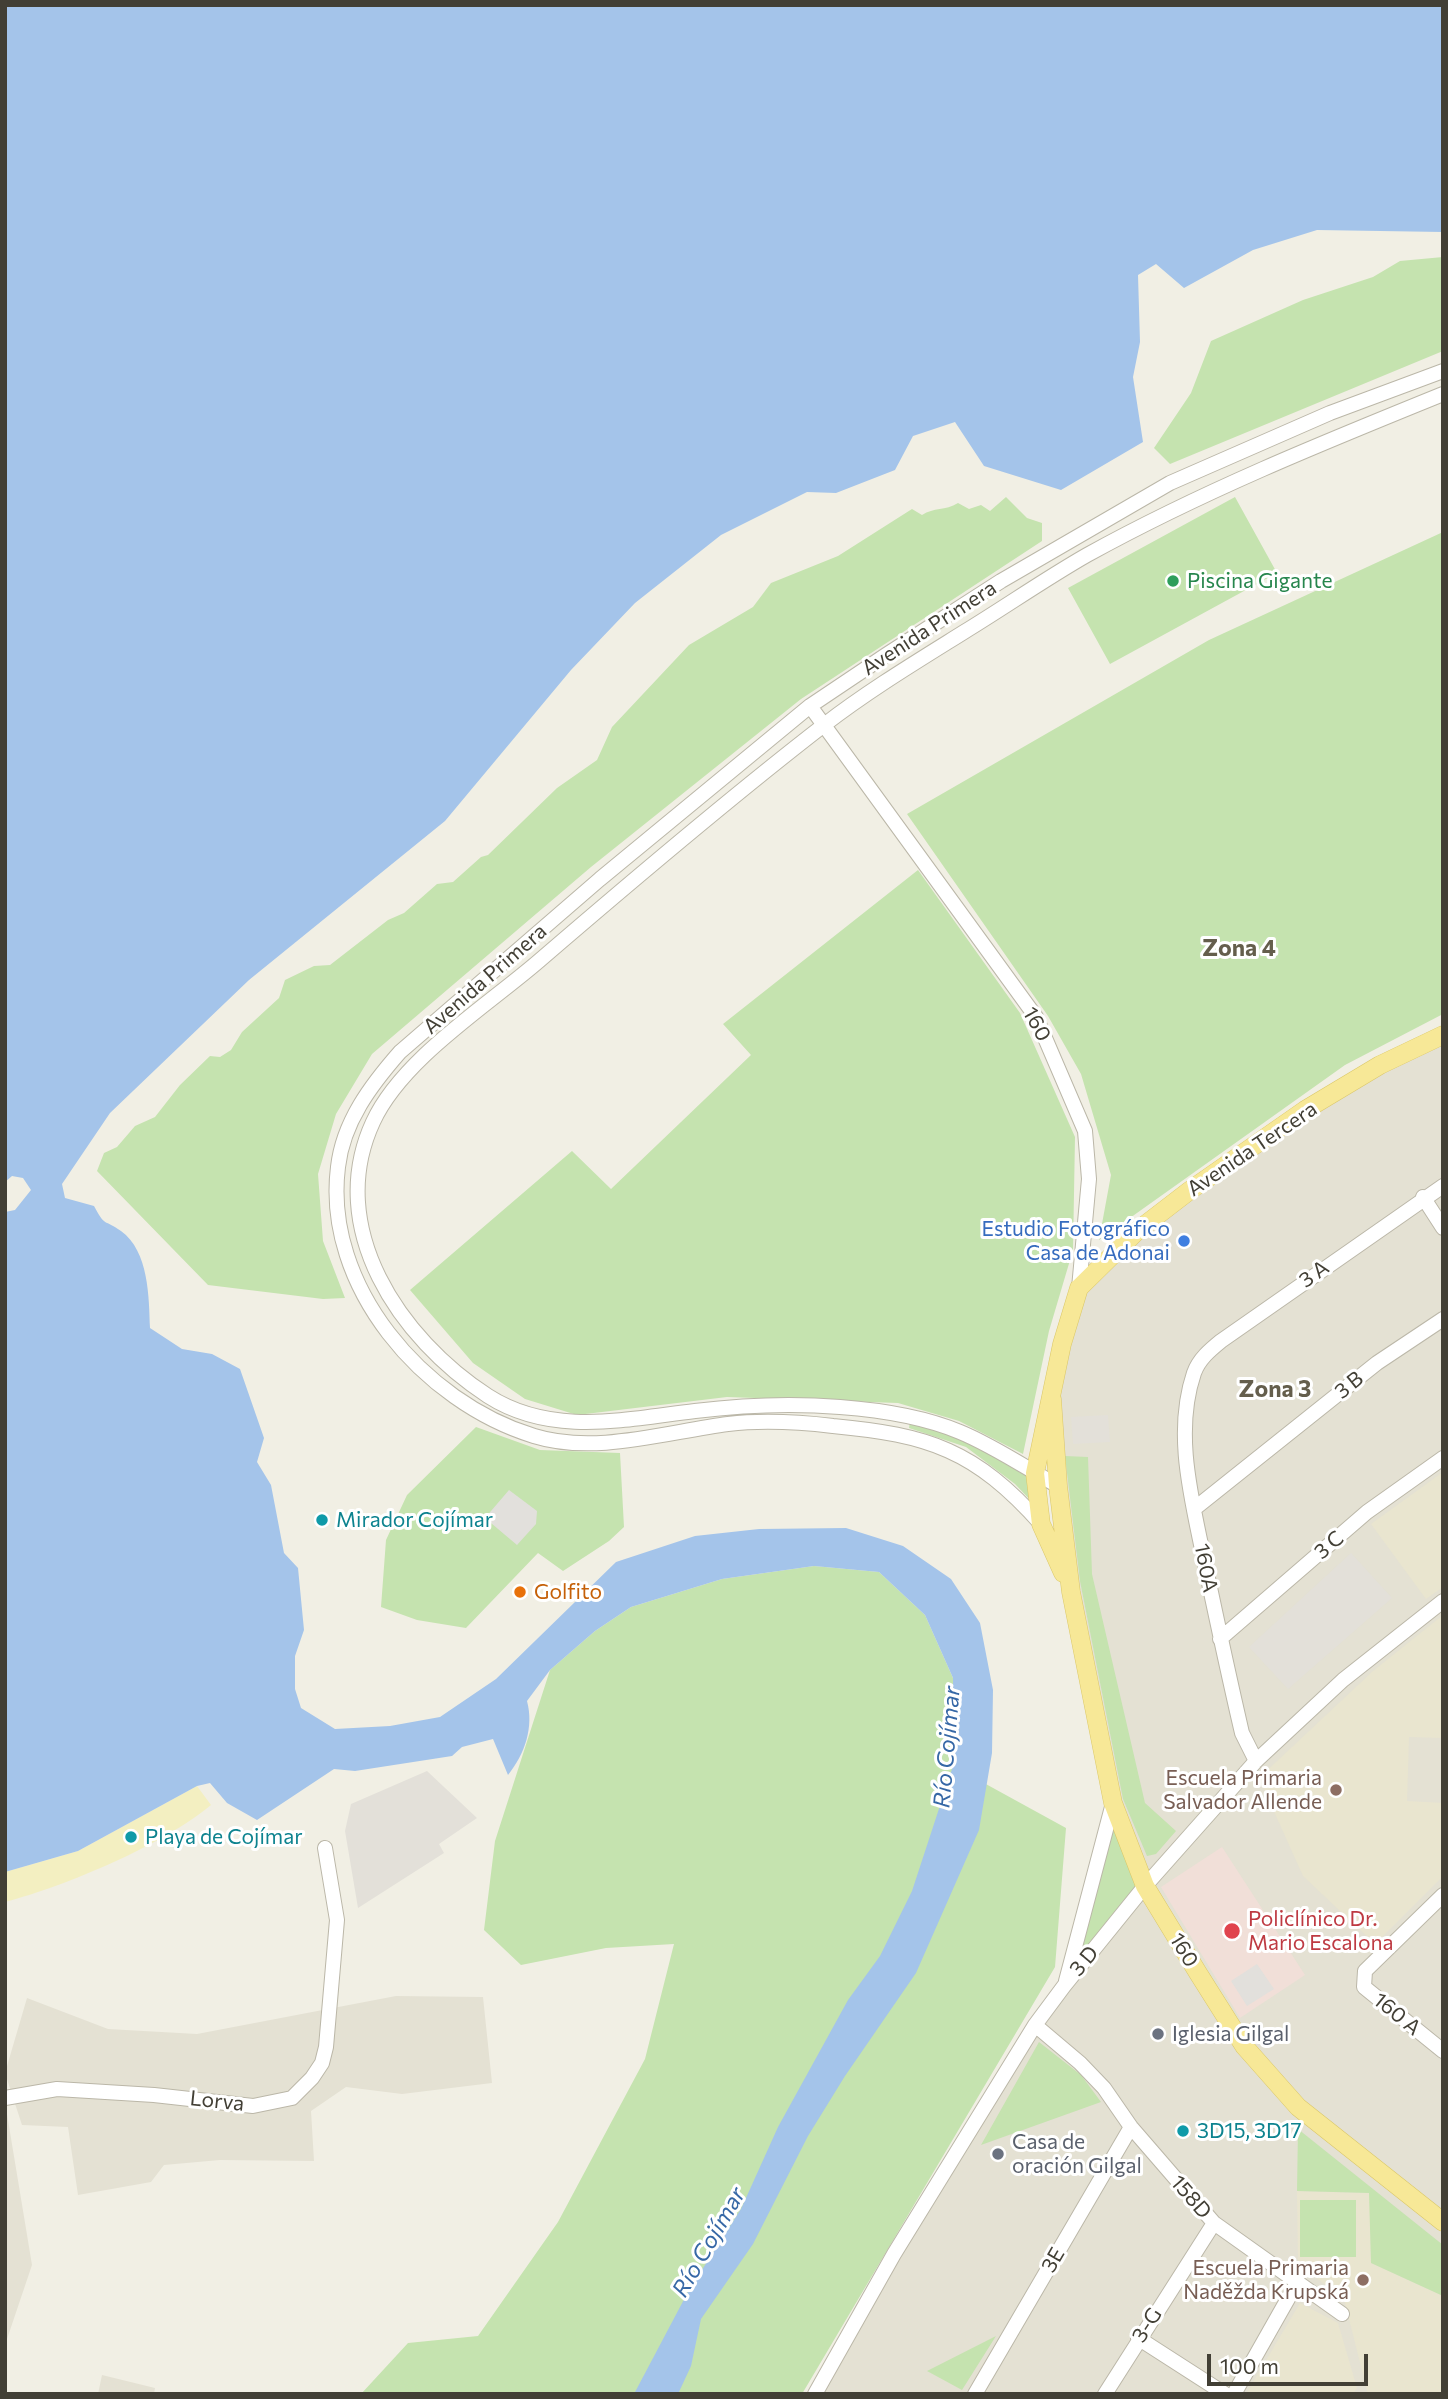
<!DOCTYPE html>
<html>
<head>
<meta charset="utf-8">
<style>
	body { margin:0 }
	#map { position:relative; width:1448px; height:2399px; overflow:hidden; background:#f1efe4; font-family:Commissioner,sans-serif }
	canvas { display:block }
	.frame { position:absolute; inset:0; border:7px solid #423f35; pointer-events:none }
	.scale { position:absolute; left:1207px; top:2354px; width:161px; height:32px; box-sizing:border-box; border:4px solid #423f35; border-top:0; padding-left:9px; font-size:21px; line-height:24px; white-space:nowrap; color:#423f35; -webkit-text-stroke:5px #fff; paint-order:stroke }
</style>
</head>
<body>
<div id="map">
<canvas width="1448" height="2399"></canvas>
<div class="frame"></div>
<div class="scale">100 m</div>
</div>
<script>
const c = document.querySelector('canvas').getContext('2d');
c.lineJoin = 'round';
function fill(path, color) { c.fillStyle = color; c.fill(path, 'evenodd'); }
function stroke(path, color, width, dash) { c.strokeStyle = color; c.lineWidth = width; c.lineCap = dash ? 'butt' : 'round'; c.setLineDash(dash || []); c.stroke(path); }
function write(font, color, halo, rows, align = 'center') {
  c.font = font + ' Commissioner,sans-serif'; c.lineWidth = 6; c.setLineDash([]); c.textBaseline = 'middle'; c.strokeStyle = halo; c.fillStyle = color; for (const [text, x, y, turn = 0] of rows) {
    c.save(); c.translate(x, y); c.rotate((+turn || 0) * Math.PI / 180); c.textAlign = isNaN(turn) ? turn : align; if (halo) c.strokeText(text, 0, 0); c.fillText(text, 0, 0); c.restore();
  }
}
const residential = new Path2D(`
	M1443,1035V2394H815L1035,2025L1122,1916L1113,1803L1071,1592L1058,1408L1079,1288L1189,1191Z
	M396,1996L483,1997L492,2083L402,2094L346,2087L311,2111L314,2161L220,2160L164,2165L151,2182L78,2195L68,2127L22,2125L5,2073L27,1998L108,2029L197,2034Z
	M5,2102L32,2265L5,2345Z
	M102,2375L155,2388L154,2394H98Z`);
const industrial = new Path2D(`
	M1108,1415L1110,1442L1073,1444L1071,1417Z
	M1351,1553L1392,1598L1288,1689L1249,1647Z
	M427,1771L477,1818L439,1844L444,1853L358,1908L345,1831L351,1804Z`);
const education = new Path2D(`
	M1443,1472V1587L1426,1599L1371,1524Z
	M1443,1615V1738L1409,1737L1407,1801L1443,1803V1876L1375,1944L1303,1876L1259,1778L1373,1671Z
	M1297,2191L1370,2193L1371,2263L1443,2296V2394H1368L1344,2299L1298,2264Z
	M1300,2303L1338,2323L1357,2388L1353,2394H1246Z`);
const medical = new Path2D(`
	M1222,1847L1305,1975L1240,2018L1161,1887Z`);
const green = new Path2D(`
	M1443,257V351L1170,464L1154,448L1191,393L1211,341L1303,300L1373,277L1400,261Z
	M1006,497L1027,518L1042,523V541L801,699L591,867L372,1054L336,1114L318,1174L323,1241L345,1298L323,1299L208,1285L97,1171L104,1153L117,1147L135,1126L155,1117L180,1085L210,1056L220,1057L231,1050L242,1032L279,998L285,980L314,966L330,965L388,920L404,913L437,884L453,882L481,857L488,855L557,788L597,760L612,727L689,645L753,607L771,583L838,556L912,509L922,515C934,507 945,511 958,503L969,509L981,505L990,511Z
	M1235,497L1277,573L1110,664L1068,588Z
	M1443,532V1014L1345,1065L1099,1240L1111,1175L1081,1074L1048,1016L907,814L1209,640Z
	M918,870L1020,1013L1075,1137L1073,1250L1049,1331L1023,1454L959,1421L898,1403L727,1397L577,1415L525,1399L473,1363L410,1290L572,1151L611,1189L751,1055L723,1024Z
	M910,1421L970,1443L1028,1477L1034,1504L1015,1484L966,1447L909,1428Z
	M476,1427L540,1450L620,1453L624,1527L609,1541L563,1571L538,1553L466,1628L417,1620L381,1607L386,1540L407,1495Z
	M1065,1456L1088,1457L1092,1574L1145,1803L1176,1831L1156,1854L1147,1856L1123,1799L1080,1581Z
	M814,1566L879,1572L925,1615L953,1678V1766L1066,1828L1055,1967L802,2394H361L408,2343L478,2336L558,2222L645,2059L674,1944L606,1948L521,1965L484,1930L495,1841L550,1670L595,1631L631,1607L722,1579Z
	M1114,1826L1138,1887L1077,1960Z
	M1039,2042L1081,2075L1101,2102L981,2145Z
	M1298,2129L1443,2245V2296L1371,2263L1369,2193L1297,2191Z
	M1300,2200H1356V2257H1300Z
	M996,2336L962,2390L927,2371Z`);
const sand = new Path2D(`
	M197,1786L211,1805C163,1845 66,1886 5,1902V1872L78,1851Z`);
const parking = new Path2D(`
	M509,1490L537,1511L536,1524L517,1545L485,1518Z
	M1257,1964L1274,1989L1247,2006L1231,1981Z`);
const water = new Path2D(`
	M5,5H1443V232L1317,230L1253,250L1184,288L1156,264L1138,275L1140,342L1133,377L1143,442L1061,490L984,466L955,422L913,436L895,470L836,493L807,492L721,535L635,603L571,670L445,821L249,980L110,1113L62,1184L65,1198L94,1206C105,1227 104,1219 121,1231C149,1251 149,1298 150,1328L182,1349L212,1354L240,1369L264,1438L257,1462L271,1485L284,1553L298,1568L304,1630L295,1656V1689L301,1708L335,1729L390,1726L440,1717L496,1679L616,1562L695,1536L759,1529L846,1528L903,1546L951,1579L980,1623L993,1690L992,1753L979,1830L916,1973L845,2076L808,2136L753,2244L701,2319L691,2366L678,2394H634L689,2290L741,2209L778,2127L848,2000L880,1956L912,1891L953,1766V1678L925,1615L879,1572L814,1566L722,1579L631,1607L595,1631L550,1670L527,1701C534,1727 525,1754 508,1775L493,1739L462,1747L452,1756L355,1771L334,1769L257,1820L227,1803L210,1783L197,1786L78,1851L5,1872V1212L15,1210L31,1190L23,1178L12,1176L5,1182Z`);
const minor = new Path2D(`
	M810,706L1036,1017L1085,1131L1089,1179L1079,1288
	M1423,1197L1443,1228
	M1058,1486C1026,1468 994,1446 960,1432C922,1416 880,1410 840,1407C792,1403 743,1405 695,1411C626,1419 552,1437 488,1396C400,1339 324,1228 373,1122C402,1059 487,1006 540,960C633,880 727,800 824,725C868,691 916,662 964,632C1005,607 1045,579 1087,555C1201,492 1322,443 1443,394
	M1194,1509L1377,1363L1443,1319
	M1041,1524C975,1450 929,1435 833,1426C799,1422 762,1420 728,1424C666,1432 595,1455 534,1436C423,1402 323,1286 338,1167C343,1122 371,1085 400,1052L600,879L810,706L886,655L1001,581L1170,483L1330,413L1443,371
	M1220,1639L1367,1512L1443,1458
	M1256,1761L1242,1733C1229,1677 1217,1621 1205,1564C1193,1503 1173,1435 1194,1373C1199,1359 1210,1350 1221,1341L1443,1186
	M1443,1895L1365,1971L1364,1987L1443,2051
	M1066,1981L1113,1803
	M1035,2025L1080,2063L1104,2088L1131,2127L1214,2223L1342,2314
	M5,2098L57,2089L154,2095L253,2106L292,2098L312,2078L322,2063L326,2047L337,1920L325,1848
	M1138,2338L1225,2394
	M815,2394L894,2254L1035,2025L1064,1986L1145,1886L1256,1761L1343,1680L1443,1601
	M975,2394L1131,2127
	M1105,2394L1214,2223
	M1234,2394L1298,2281`);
const major = new Path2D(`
	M1052,1399L1058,1486L1071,1592L1113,1803L1145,1886L1198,1973L1244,2046L1298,2107L1443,2222
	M1063,1573L1041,1524L1035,1473L1062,1344L1079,1288L1137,1231L1189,1191L1305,1110L1380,1065L1443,1035`);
const markers = [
	[1173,581,7,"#2e9e5b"],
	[1184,1241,7,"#3f7fe0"],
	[322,1520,7,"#0f9aa8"],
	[520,1592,7,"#e8710a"],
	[1336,1790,7,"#8d6e63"],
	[131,1837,7,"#0f9aa8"],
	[1232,1931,9,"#e0444e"],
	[1158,2034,7,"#6b7280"],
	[1183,2131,7,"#0f9aa8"],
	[998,2154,7,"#6b7280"],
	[1363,2280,7,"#8d6e63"]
];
const leisureNames = [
	["Piscina Gigante",1187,581]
];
const streetNames = [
	["Avenida Primera",929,628,-33],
	["Avenida Primera",485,979,-41],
	["160",1037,1024,61],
	["Avenida Tercera",1252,1149,-34],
	["3 A",1314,1274,-36],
	["3 B",1349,1385,-39],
	["3 C",1329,1545,-41],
	["160A",1206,1568,79],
	["160",1184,1950,59],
	["3 D",1084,1961,-50],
	["160 A",1397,2014,39],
	["Lorva",217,2101,6],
	["158D",1191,2197,49],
	["3E",1053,2260,-60],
	["3-G",1147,2325,-57]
];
const shopNames = [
	["Estudio Fotográfico",1170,1229],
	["Casa de Adonai",1170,1253]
];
const cultureNames = [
	["Mirador Cojímar",336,1520],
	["Playa de Cojímar",145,1837],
	["3D15, 3D17",1197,2131]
];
const foodNames = [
	["Golfito",534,1592]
];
const educationNames = [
	["Escuela Primaria",1322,1778],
	["Salvador Allende",1322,1802],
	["Escuela Primaria",1349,2268],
	["Naděžda Krupská",1349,2292]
];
const healthNames = [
	["Policlínico Dr.",1248,1919],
	["Mario Escalona",1248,1943]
];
const worshipNames = [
	["Iglesia Gilgal",1172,2034],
	["Casa de",1012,2142],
	["oración Gilgal",1012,2166]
];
const neighbourhoodNames = [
	["Zona 4",1239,948],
	["Zona 3",1275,1389]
];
const waterNames = [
	["Río Cojímar",947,1747,-85],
	["Río Cojímar",709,2242,-60]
];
fill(residential, '#e4e1d3');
fill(industrial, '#e3e0d9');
fill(education, '#e9e5cf');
fill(medical, '#f1dfd8');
fill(green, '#c5e3af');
fill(sand, '#f3efc1');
fill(parking, '#e2e0dc');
fill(water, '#a4c4ea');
stroke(minor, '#bbb7a8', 16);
stroke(major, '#dac768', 19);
stroke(minor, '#fff', 14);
stroke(major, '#f7e897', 18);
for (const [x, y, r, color] of markers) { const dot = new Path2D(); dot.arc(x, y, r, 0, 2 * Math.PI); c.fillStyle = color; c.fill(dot); stroke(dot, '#fff', 2.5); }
write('21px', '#27864d', '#fff', leisureNames, 'left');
write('21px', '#423f35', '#fff', streetNames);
write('21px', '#366cbe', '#fff', shopNames, 'right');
write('21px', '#0d838f', '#fff', cultureNames, 'left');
write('21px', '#c56008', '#fff', foodNames, 'left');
write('21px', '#785e54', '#fff', educationNames, 'right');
write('21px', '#be3a42', '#fff', healthNames, 'left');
write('21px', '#5b616d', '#fff', worshipNames, 'left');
write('bold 23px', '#645e4c', '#fff', neighbourhoodNames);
write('italic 23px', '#3668a6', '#fff', waterNames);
</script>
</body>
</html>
